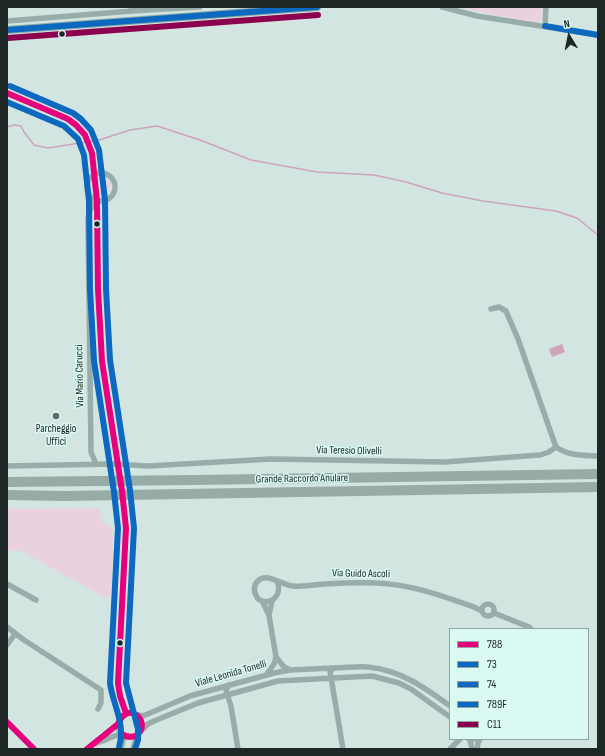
<!DOCTYPE html>
<html>
<head>
<meta charset="utf-8">
<style>
	body { margin:0 }
	#map { position:relative; width:605px; height:756px; overflow:hidden; background:#d3e5e0; font-family:"Sofia Sans Condensed",sans-serif }
	canvas { display:block }
	.frame { position:absolute; inset:0; border:8px solid #1d2826; pointer-events:none }
	.legend { position:absolute; left:449px; top:628px; width:140px; height:112px; box-sizing:border-box; background:#d9f9f2; border:1px solid #8ea5a0; margin:0; padding:5px 7px; list-style:none; font-size:12px; color:#1d2826 }
	.legend li { display:flex; align-items:center; gap:8px; height:20px }
	.legend b { width:20px; border:1px solid #8ea5a0 }
	.north { position:absolute; left:549px; top:16px; width:40px; height:40px; -webkit-text-stroke:3px #d9f9f2; paint-order:stroke; rotate:350deg; font-size:11px; font-weight:700; line-height:16px; text-align:center; color:#1d2826 }
	.north::after { content:''; display:block; margin:auto; width:14px; height:18px; background:#1d2826; clip-path:polygon(50% 0,100% 100%,50% 72%,0 100%) }
</style>
</head>
<body>
<div id="map">
<canvas width="605" height="756"></canvas>
<div class="frame"></div>
<ul class="legend">
<li><b style="height:5px;background:#e5007d"></b>788</li>
<li><b style="height:5px;background:#0c69bf"></b>73</li>
<li><b style="height:5px;background:#0c69bf"></b>74</li>
<li><b style="height:5px;background:#0c69bf"></b>789F</li>
<li><b style="height:5px;background:#8b004f"></b>C11</li>
</ul>
<div class="north">N</div>
</div>
<script>
const c = document.querySelector('canvas').getContext('2d');
c.lineJoin = 'round';
function fill(path, color) { c.fillStyle = color; c.fill(path, 'evenodd'); }
function stroke(path, color, width, dash) { c.strokeStyle = color; c.lineWidth = width; c.lineCap = dash ? 'butt' : 'round'; c.setLineDash(dash || []); c.stroke(path); }
function write(font, color, halo, rows, align = 'center') {
  c.font = font + ' "Sofia Sans Condensed",sans-serif'; c.lineWidth = 3; c.setLineDash([]); c.textBaseline = 'middle'; c.strokeStyle = halo; c.fillStyle = color; for (const [text, x, y, turn = 0] of rows) {
    c.save(); c.translate(x, y); c.rotate((+turn || 0) * Math.PI / 180); c.textAlign = isNaN(turn) ? turn : align; if (halo) c.strokeText(text, 0, 0); c.fillText(text, 0, 0); c.restore();
  }
}
const green = new Path2D(`
	M457,7H542L541,19L538,22L536,23Z
	M99,177C105,177 109,179 111,185C110,192 107,195 101,196Z
	M100,508L101,521L112,528L113,553L111,594L106,598L21,551H7V509Z`);
const water = new Path2D(`
	M562,344L565,352L552,357L549,349Z`);
const stream = new Path2D(`
	M7,127L14,125L21,126L24,132L34,145L48,148L99,140L130,130L157,126L200,140L251,160L317,172L374,175L406,182L442,193L483,201L556,211L577,218L598,235`);
const street = new Path2D(`
	M442,7L477,16L598,35
	M132,11L200,7
	M7,21L132,11L131,7
	M545,26L546,7
	M7,93L17,97
	M87 187a14 14 0 1 1 28 0a14 14 0 1 1-28 0Z
	M95,200L89,213L88,219L91,452L96,464
	M491,309L499,307L506,311L518,339L556,447
	M7,466L115,464L148,466L271,459L445,462L540,455L549,452L556,447C569,456 582,455 598,456
	M277,581C283,595 271,607 258,599C255,594 253,590 255,585C263,568 282,586 293,586C303,587 314,585 324,584C341,583 359,582 376,583C410,584 442,596 474,607L482,611
	M7,584L36,600
	M262,601L269,615
	M272,601L269,615L276,657L284,667L290,670
	M482 610a6 6 0 1 1 12 0a6 6 0 1 1-12 0Z
	M494,613L529,627L531,629
	M7,627L24,640L101,690V703L98,709
	M7,645L15,634
	M267,674L274,664L276,657
	M229,685L226,690L227,694L231,706L238,749
	M118 725a12 12 0 1 1 24 0a12 12 0 1 1-24 0Z
	M138,715L143,716L190,696L274,673L290,670L333,668
	M7,722L34,749
	M142,730L148,724L154,721L198,703L278,681L372,676L399,683L411,689L450,717
	M469,739H479
	M470,740L472,749
	M96,743C105,741 112,736 121,734
	M87,749L118,724
	M121,749L124,736
	M133,749L137,735
	M343,749L330,671L334,668C345,668 357,666 368,667C400,670 424,687 450,706
	M450,749L460,739
	M477,749L478,743L480,739`);
const secondary = new Path2D(`
	M7,30L317,7`);
const highway = new Path2D(`
	M7,482L195,480L598,474
	M7,495L65,496L598,487`);
const bus1 = new Path2D(`
	M7,93L68,119L76,125L85,135L92,153L97,201L98,289L102,361L122,491L126,528L118,683L120,696L126,713
	M7,722L34,749
	M118,724C128,699 151,722 138,734C133,739 127,737 121,734
	M87,749L118,724`);
const bus2 = new Path2D(`
	M7,102L64,126L78,139L84,155L89,201L90,289L94,361L114,492L118,528L110,683C113,706 126,723 119,747`);
const bus3 = new Path2D(`
	M10,86L73,113L81,119L91,130L99,150L105,200L106,289L110,360L130,490L134,528L126,683L138,729V740L135,749`);
const bus4 = new Path2D(`
	M545,26L598,35
	M7,30L317,7`);
const bus5 = new Path2D(`
	M8,38L318,15`);
const markers = [
	[62,34,3.5,"#1d2826"],
	[97,224,3.5,"#1d2826"],
	[56,416,4,"#5d6a67"],
	[120,643,3.5,"#1d2826"]
];
const streetNames = [
	["Via Mario Carucci",80,376,-91],
	["Via Teresio Olivelli",349,451,1],
	["Grande Raccordo Anulare",302,479,-1],
	["Via Guido Ascoli",361,574,1],
	["Viale Leonida Tonelli",231,674,-16]
];
const poiNames = [
	["Parcheggio",56,429],
	["Uffici",56,442]
];
fill(green, '#e9d1de');
fill(water, '#cea4bb');
stroke(stream, '#cea4bb', 1.5);
stroke(street, '#98ada9', 5.5);
stroke(secondary, '#8da9a4', 8);
stroke(highway, '#98aca7', 10);
stroke(bus1, '#e5007d', 6);
stroke(bus2, '#0c69bf', 6);
stroke(bus3, '#0c69bf', 6);
stroke(bus4, '#0c69bf', 6);
stroke(bus5, '#8b004f', 6);
for (const [x, y, r, color] of markers) { const dot = new Path2D(); dot.arc(x, y, r, 0, 2 * Math.PI); c.fillStyle = color; c.fill(dot); stroke(dot, '#d9f9f2', 1.5); }
write('11px', '#1d2826', '#d9f9f2', streetNames);
write('11px', '#1d2826', '#d9f9f2', poiNames);
</script>
</body>
</html>
